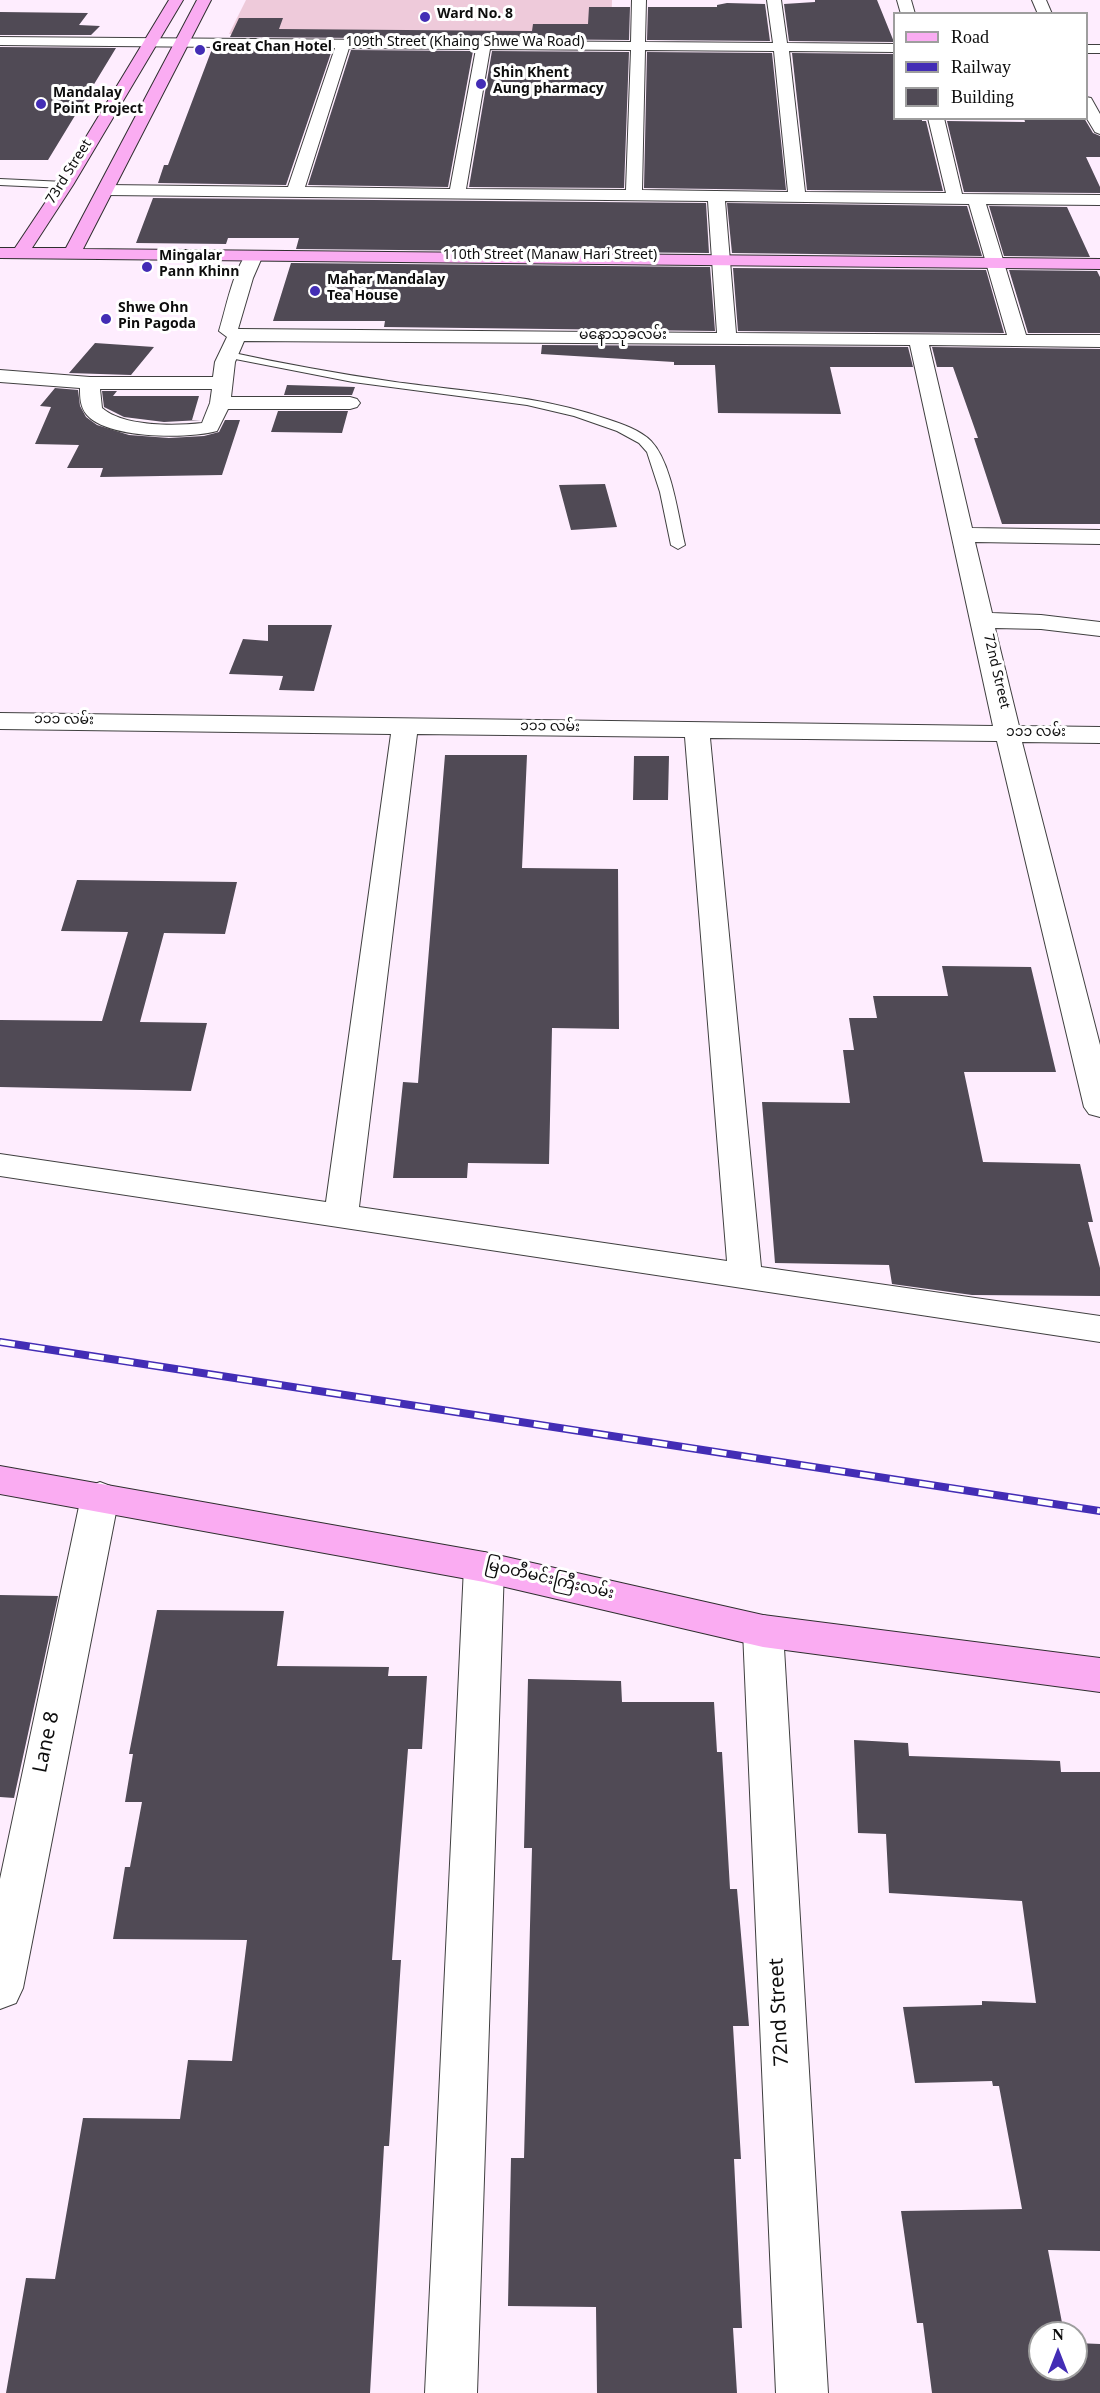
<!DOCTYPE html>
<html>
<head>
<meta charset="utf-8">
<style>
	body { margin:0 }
	#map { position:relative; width:1100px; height:2393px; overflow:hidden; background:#feedfe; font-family:Georgia,serif }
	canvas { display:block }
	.legend { position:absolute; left:893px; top:12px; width:195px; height:108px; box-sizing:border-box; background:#fff; border:2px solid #9e9e9e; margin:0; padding:8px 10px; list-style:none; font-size:18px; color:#0d0d0d }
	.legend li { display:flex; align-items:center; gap:12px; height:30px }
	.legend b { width:30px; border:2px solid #9e9e9e }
	.north { position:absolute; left:1028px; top:2321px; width:60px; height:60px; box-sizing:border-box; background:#fff; border:2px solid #9e9e9e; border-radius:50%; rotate:0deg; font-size:16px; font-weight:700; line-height:24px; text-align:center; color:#0d0d0d }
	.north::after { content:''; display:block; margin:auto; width:21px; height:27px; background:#432db5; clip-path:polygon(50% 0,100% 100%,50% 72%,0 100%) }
</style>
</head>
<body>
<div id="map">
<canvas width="1100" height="2393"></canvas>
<ul class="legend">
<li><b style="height:8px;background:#faacf2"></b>Road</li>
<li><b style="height:8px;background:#432db5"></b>Railway</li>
<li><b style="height:16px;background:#504a55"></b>Building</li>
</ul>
<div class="north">N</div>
</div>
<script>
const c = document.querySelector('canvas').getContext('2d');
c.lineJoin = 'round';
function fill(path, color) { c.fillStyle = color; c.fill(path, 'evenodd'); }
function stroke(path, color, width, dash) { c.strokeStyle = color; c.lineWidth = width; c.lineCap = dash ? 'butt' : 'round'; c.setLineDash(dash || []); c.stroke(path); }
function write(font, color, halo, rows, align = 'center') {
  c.font = font + ' Georgia,"Noto Sans Myanmar",serif'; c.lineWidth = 6; c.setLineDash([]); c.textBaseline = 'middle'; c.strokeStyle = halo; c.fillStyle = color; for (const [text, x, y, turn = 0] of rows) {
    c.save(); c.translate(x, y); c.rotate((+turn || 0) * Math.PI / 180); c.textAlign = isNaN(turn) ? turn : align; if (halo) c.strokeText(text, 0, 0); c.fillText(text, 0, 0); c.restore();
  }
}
const pitch = new Path2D(`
	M246,0H612L611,38L229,34Z`);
const building = new Path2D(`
	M815,0H877L894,42L789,41L784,4L815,2Z
	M727,3L765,4L770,41L647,40L648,7H717V5Z
	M589,7H630L629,40L230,37L239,18H283L279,29L532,31L533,24H588Z
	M0,12L88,13L79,25L100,26L91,35H0Z
	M0,47L116,48L48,160H0Z
	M212,49L332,50L286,185L158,183L164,165H168Z
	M351,50L473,51L448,187L308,185Z
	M492,51L629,52L624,188L469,187Z
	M647,52L772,53L786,190L644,188Z
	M792,53L894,54V118H922V121H926L943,191L807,190Z
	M1024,118H1084L1093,133L1100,136V157H1086L1100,187V193L964,192L947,121L1025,122Z
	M153,198L706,203L709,253L296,249L299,238H228L226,244L136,243Z
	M727,203L967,206L982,256L732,253Z
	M989,206L1067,207L1090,257L1004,256Z
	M291,263L710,267L715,331L384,327L385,321H273Z
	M733,268L986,270L1004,333L738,331Z
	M1009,270L1097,271L1100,277V333H1028Z
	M95,343L154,347L131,375L69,373Z
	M542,345L908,347L913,367H830L841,414L718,413L715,365H674V362L541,354Z
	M932,347L1100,349V524H1002L974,438H978L953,367H937Z
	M287,385L355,387L352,395H284Z
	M55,388L78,390L80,406L86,417L97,425L129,435L169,438L204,436L219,432L225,420H240L222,475L100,477L103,468H67L79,445L35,444L51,407L40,406Z
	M102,391H117L113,396H199L192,420H201L164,422L124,417L104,407Z
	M278,411H348L342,433L271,432Z
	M605,484L617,527L571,530L559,485Z
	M268,625H332L314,691L279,690L283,676L229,674L243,639L268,641Z
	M445,755H527L522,868L618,869L619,1029L552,1028L549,1164L468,1163L467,1178H393L403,1082L418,1083Z
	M634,756H669L668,800H633Z
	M77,880L237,882L225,934L164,933L140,1022L207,1023L191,1091L0,1087V1020L102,1021L128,932L61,931Z
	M942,966L1031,967L1056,1072H964L983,1162L1080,1164L1093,1222H1088L1100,1268V1296L972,1295L892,1284L889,1265L775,1263L762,1102L850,1103L843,1050H854L849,1018H877L873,996H948Z
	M0,1595L58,1596L14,1798L0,1797Z
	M157,1610L284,1611L277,1666L389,1667L388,1676H427L422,1749H408L398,1876L392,1960H401L389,2146H384L370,2393H6L26,2278L55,2279L83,2118L180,2119L188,2060L232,2061L247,1940L113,1939L125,1867H130L142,1802H125L133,1754H129Z
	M528,1679L621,1681L622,1702H714L717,1752H722L730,1889H737L749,2026H733L741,2159H734L742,2328H733L737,2393H597L596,2307L508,2306L511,2158H524L532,1848H524Z
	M854,1740L908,1743L909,1756L1060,1761L1061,1772H1100V2251L1048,2250L1064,2333H1040V2369H1076V2343L1100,2344V2393H932L923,2323H917L901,2211L1022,2209L999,2086H993L992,2081L915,2083L903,2007L982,2005V2001L1036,2003L1022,1901L889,1893L886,1834L858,1833Z`);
const lane = new Path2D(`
	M0,179L65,182L70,185L65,188L0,185Z
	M229,352C284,364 340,374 395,382C467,392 538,395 607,419C622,424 640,430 651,441C672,463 678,516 685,545L678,549L671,545L660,492L647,452L639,443L617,431L574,416L527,405L353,382L225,357L223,355Z`);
const street = new Path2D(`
	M632,0H646L645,42L773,43L767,0H781L787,43L894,44V52L789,51L805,192L946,193L928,118H944L962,194L1100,195V205L986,204L1026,335H1100V347L929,345L972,528L1100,530V544L975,542L992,613L1041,615L1100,622V636L1041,629L995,628L1019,726L1100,727V743L1022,742L1100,1045V1117L1089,1114L1084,1107L997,741L710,738L761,1267L1100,1316V1342L0,1176V1154L326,1202L391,734L0,729V713L993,726L910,345L244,341L235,362L231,397H350L357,399L360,403L357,407L350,409H228L217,431C188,439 108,439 87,415C80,407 80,397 80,388L0,382V370L90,377H213L215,362L227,337L219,331C227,305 232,274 248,251H260L263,255L253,278L238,329H240L717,333L708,201L106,195L98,190L106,185L288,187L335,48L0,45V37L631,42ZM349,48L476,49L450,189L305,187ZM490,49L631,50L626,190L466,189ZM645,50L774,51L788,192L642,190ZM725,201L969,204L1007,335L736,333ZM100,389H212L210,403L202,423C175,426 124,427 102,408ZM417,734L685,737L727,1261L359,1207Z
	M897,0H911L915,14H901Z
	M1032,0H1046L1052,14H1038Z
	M1086,45H1100V53H1086Z
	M1086,97L1091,98L1100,114V134L1095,132L1086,117Z
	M100,1482L113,1487L119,1497L23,1988L16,2003L0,2009V1879L81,1497L87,1487Z
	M484,1552L498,1556L504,1567L477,2393H425L464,1567L470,1556Z
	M763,1615L777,1619L783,1631L828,2393H776L743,1631L749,1619Z`);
const secondary = new Path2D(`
	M169,0H183L73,185L32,248H66L197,0H211L83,249L1100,259V269L0,258V248H15L57,185Z
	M0,1466L484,1552L763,1615L1100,1658V1692L763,1647L484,1582L0,1494Z`);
const rail = new Path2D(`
	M0,1342L1100,1511`);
const markers = [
	[425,17,6,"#432db5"],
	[200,50,6,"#432db5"],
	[481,84,6,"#432db5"],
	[41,104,6,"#432db5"],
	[147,267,6,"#432db5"],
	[315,291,6,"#432db5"],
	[106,319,6,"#432db5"]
];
const farPoinames = [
	["Ward No. 8",437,17],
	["Great Chan Hotel",212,50],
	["Shin Khent",493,76],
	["Aung pharmacy",493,92],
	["Mandalay",53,96],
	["Point Project",53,112],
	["Mingalar",159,259],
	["Pann Khinn",159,275],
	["Mahar Mandalay",327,283],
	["Tea House",327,299],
	["Shwe Ohn",118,311],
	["Pin Pagoda",118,327]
];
const farStreetnames = [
	["109th Street (Khaing Shwe Wa Road)",465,45],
	["73rd Street",71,173,-58],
	["110th Street (Manaw Hari Street)",550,258],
	["မနောသုခလမ်း",623,338],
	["72nd Street",994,672,77],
	["၁၁၁ လမ်း",64,722,1],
	["၁၁၁ လမ်း",550,729,1],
	["၁၁၁ လမ်း",1036,735]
];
const streetNames = [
	["မြဝတီမင်းကြီးလမ်း",549,1582,13]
];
const nearStreetnames = [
	["Lane 8",50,1743,-78],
	["72nd Street",783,2012,-93]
];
fill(pitch, '#eecada');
fill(building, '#504a55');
stroke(lane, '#404040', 2);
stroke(street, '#404040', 2);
stroke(secondary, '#2f2f2f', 2);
fill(lane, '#fff');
fill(street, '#fff');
fill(secondary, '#faacf2');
stroke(rail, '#432db5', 8);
stroke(rail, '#fff', 5, [15]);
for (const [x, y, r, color] of markers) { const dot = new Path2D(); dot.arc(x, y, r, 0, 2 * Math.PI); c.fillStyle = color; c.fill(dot); stroke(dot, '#fff', 2); }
write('bold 14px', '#0d0d0d', '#fff', farPoinames, 'left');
write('14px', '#0d0d0d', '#fff', farStreetnames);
write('16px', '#0d0d0d', '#fff', streetNames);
write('20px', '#0d0d0d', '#fff', nearStreetnames);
</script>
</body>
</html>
